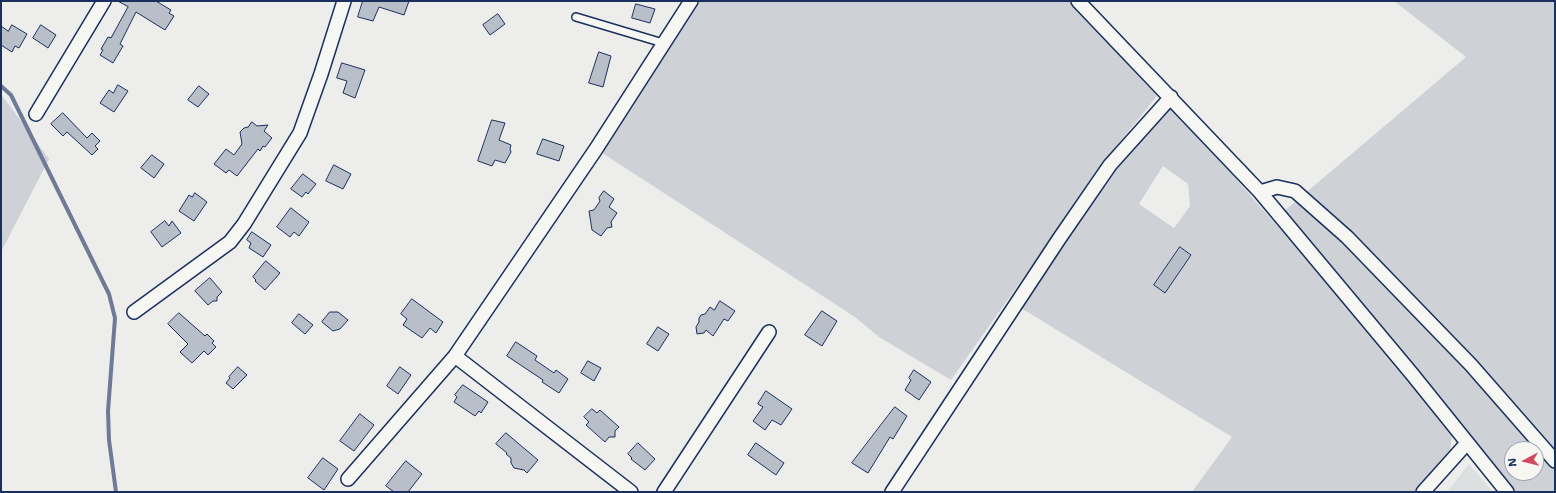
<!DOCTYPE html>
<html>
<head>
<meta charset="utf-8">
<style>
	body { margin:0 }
	#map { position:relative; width:1556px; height:493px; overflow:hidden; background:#edeeec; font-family:"Shantell Sans",sans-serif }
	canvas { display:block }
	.frame { position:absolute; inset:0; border:2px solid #1b2f5e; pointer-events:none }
	.north { position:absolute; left:1504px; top:441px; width:40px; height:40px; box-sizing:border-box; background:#f6f6f2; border:1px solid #9ea6b7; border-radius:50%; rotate:263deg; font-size:11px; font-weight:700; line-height:16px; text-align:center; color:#1b2f5e }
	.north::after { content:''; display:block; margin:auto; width:14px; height:18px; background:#d1495b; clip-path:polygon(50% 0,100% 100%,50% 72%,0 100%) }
</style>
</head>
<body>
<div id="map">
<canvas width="1556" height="493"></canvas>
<div class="frame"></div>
<div class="north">N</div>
</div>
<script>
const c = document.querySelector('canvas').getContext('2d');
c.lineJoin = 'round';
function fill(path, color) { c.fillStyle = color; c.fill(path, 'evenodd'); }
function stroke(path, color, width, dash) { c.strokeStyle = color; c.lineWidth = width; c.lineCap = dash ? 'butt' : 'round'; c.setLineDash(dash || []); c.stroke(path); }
const built = new Path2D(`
	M1469,464L1493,492H1447Z`);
const green = new Path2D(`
	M695,1H1089L1080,13L1157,96L1115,148L951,380L879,337L855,317L596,149Z
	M1394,1H1555V492H1514L1473,441L1283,212L1466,57ZM1512,449H1536V473H1512Z
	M1,94L49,159L1,252Z
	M1170,104C1266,213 1363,321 1452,436L1450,451L1414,492H1192L1232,437L1021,308L1103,184ZM1163,166L1188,184L1190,206L1174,228L1139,204ZM1180,247L1191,255L1165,293L1154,285Z`);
const stream = new Path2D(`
	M1,86L11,95L109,294L115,318L108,411L109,440L116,492`);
const building = new Path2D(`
	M118,1H156L171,10L169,13L174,16L165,30L136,12L120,44L123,46L113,63L100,55L103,50L101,49L108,37L111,38L128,7Z
	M363,1H409L404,15L379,7L373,21L358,17Z
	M636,4L655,9L650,23L632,18Z
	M498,14L505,24L490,35L483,25Z
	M12,25L27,34L19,48L15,46L12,52L1,45V26L8,31Z
	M41,25L56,35L48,48L33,38Z
	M599,52L611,56L603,87L589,83Z
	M342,63L365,70L355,98L343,93L347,81L337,78Z
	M118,85L128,91L114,112L100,103L109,90L113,93Z
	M199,86L209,94L198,107L188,100Z
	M63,113L87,138L92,133L100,141L95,146L98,149L92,155L67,132L63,136L51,124Z
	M492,120L505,123L499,140L511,145L510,149L511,152L505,163L495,160L492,166L478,161Z
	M252,122L257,126L268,125L264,131L272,138L265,147L263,146L260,151L258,149L237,176L229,170L226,173L214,164L226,149L234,155L242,144L240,132L244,128L248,127Z
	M543,139L564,146L559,161L537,154Z
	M152,155L164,164L154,178L141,168Z
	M334,165L351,174L343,189L326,181Z
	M303,174L316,184L308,194L306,192L302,197L291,189Z
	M604,191L614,199L609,207L617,213L611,222L612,227L607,228L601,236L592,230L589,211L594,210L600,201L599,198Z
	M195,193L207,202L194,221L179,211L189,195L192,197Z
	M291,208L309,222L299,236L294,232L290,237L277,227Z
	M165,221L169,226L172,221L181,233L162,247L151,232Z
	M252,232L271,245L263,257L249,248L251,243L247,240Z
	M1180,247L1191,255L1165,293L1154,285Z
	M266,261L280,273L265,290L255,281L256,280L253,277Z
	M210,278L222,292L217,297V301H213L208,305L195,291Z
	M412,299L443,322L436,333L430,328L422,338L403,325L407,319L401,314Z
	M720,301L735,311L728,321L724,319L713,336L706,330L704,333L697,334L696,327L699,322V318L701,315L705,314L710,307L714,310Z
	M822,311L837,321L822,346L805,335Z
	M330,312H338L348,320L340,329L333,331L322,322Z
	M179,313L205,336L207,334L214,341L212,343L216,347L208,355L204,351L192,363L180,352L188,344L168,324Z
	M299,314L313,325L305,334L292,323Z
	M658,327L669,334L658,351L647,344Z
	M516,342L537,356L535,360L554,373L556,370L568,379L559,393L542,382L543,380L507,356Z
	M588,361L601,368L594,381L581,373Z
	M238,367L247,375L233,389L226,383L230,378L229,377Z
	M400,367L411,375L398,394L387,386Z
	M914,370L931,382L919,400L905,390L911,380L909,378Z
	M463,385L488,402L481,413L479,411L475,416L454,402L457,397L455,395Z
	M766,391L792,409L781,425L772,420L765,430L753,421L763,407L758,404Z
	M895,407L907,416L893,439L890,437L868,473L852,463Z
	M592,409L597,413L600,410L619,427L615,431V437H609L605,442L586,425L589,422L584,417Z
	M360,414L374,425L354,451L340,441Z
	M506,433L538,460L527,473L524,470L514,468L511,463V458L506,454L507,453L496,444Z
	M638,443L655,459L645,470L631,459L632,458L628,454Z
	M756,443L784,463L776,475L748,455Z
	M323,458L338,469L324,490L308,478Z
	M406,461L422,474L408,492H394L386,486Z`);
const service = new Path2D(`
	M576,17L663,43`);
const minor = new Path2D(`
	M1078,1L1260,192L1412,374L1507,492
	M36,114L104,1
	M1260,192L1277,187L1295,191L1347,237L1471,365L1555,461
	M134,312L230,242L244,224L300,133L321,74L344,1
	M455,356L631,492
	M348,479L455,356L596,149L691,1
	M664,492L769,332
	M892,492L1059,239L1110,165L1171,97
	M1423,492L1467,443`);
fill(built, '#dde0e1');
fill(green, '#ced2d7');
stroke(stream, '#6e7a96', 4);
fill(building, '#b9bfc8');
stroke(building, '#1b2f5e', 1);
stroke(service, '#1b2f5e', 10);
stroke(minor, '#1b2f5e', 16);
stroke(service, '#f6f6f2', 7);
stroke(minor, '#f6f6f2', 13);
</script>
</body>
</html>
